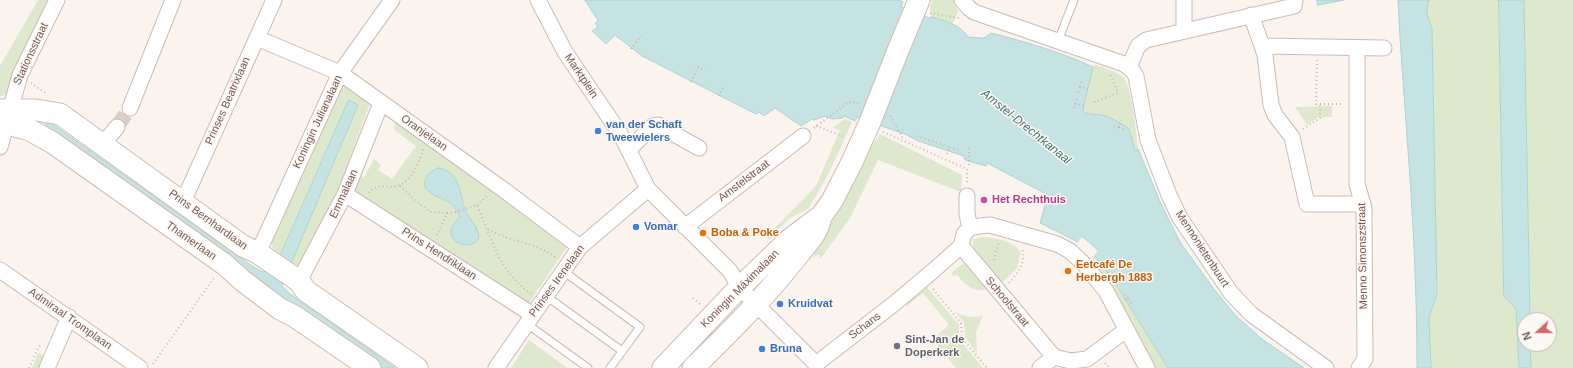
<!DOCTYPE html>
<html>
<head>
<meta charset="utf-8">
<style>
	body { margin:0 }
	#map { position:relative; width:1573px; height:368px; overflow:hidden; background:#fbf3ee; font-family:Helvetica,sans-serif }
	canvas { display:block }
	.north { position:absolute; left:1517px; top:312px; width:40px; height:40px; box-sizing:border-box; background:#fef8f4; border:1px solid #c7b8b3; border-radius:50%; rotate:249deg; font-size:11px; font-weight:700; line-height:16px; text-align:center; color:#755852 }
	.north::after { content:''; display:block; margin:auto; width:14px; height:18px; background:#d66662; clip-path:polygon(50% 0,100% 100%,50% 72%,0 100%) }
</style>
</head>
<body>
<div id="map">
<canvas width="1573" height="368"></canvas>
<div class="north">N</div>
</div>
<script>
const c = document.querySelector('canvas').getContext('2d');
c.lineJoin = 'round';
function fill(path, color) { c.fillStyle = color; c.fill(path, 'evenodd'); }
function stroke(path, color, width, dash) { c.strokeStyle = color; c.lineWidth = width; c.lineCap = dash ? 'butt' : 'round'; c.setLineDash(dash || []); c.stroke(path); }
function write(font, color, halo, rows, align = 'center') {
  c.font = font + ' Helvetica,sans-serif'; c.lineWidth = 3; c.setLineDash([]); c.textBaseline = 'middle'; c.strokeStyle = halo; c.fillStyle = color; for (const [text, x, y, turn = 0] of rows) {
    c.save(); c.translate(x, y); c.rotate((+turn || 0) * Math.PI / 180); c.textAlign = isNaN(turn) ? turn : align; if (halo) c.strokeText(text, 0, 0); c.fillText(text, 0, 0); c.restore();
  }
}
const green = new Path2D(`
	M38,0H52L7,95L0,96V66Z
	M930,0H954L958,11L953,24L931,17L930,8L932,2Z
	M1429,0H1499L1504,295L1516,309L1519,368H1431L1429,316L1437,294L1426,12L1427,5Z
	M1524,0H1573V368H1531L1530,344H1549V320H1530Z
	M1095,65C1105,68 1115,71 1123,77C1131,84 1137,136 1138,149L1135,151L1129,129L1127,127L1107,116L1084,113L1083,109L1093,67Z
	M345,82L371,101L338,190L296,271L290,266L358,105L349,101L279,259L273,254L272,242Z
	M1332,106V117H1318L1307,125L1295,107Z
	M845,119L852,122L829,173L808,209L790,218L776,232L770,240L766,237L816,186L840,130L832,128Z
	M396,120L566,244L567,247L527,306L351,191L358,175L364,178L374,159L381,165L378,170L392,179L416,146L394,130ZM461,190V198L470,218L456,241C448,229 452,227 460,217C456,207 452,203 443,199Z
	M880,134L962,175L961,192L878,160L850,218L821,258L818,254L813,259L816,248L842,205L873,143L877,140Z
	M982,237C996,238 1013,241 1021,252L1017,268L1000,285C991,274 970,255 973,239Z
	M1094,255L1114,281L1168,368H1152L1088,257L1090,259Z
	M965,262L987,288L984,290C972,292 964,283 957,275L953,276L951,273Z
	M925,285L959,325V339L983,368H956L932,339L949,325L923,293L907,306L904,302Z
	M955,312C965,316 973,319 983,315L976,332L977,353L965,337L964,322Z
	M529,340L567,368H511Z
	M38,353L45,356L40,368H32Z`);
const water = new Path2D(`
	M585,0H898L903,2L901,7L929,18L931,17C945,21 960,24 968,37L984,38L991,33C1026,42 1061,52 1093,67L1083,109L1084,113L1107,116L1127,127L1129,129L1135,151L1138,149L1161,204L1180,242L1213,288L1236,316L1262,339L1304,368H1168L1114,281L1094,255L1098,251L1083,237L1078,242L1040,223L1048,195L987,163L986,166L965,160L964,156L918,141L907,135L857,117L855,121L844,116L843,118L832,119L825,116L814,120L812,119L801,126L775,108L764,116L759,112L756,114L642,56L615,35L606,44L592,31L597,28V25L595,23L598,21Z
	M1317,0H1344L1318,5Z
	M1398,0H1429C1424,10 1429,19 1432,29L1437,294L1429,317L1431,368H1417C1417,291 1413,214 1407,137C1404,91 1400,46 1398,0Z
	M1499,0H1524L1530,320H1525V344H1530L1531,368H1519L1516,309L1504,296Z
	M349,100L358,105L290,266L279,259Z
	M48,121L252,266L263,272L270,269L284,278L282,286L289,293L395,368H377L42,129Z
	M438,168C463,172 458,195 467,213C472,223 477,224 479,238C471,251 449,244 451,230C452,225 457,221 460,217C450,193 437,204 424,186C425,177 429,172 438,168Z`);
const pier = new Path2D(`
	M1082,237L1098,251L1093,257L1092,255L1095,251L1083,240L1079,244L1077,243Z`);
const streetTunnel = new Path2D(`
	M117,127L130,108`);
const path = new Path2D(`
	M930,13L959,18
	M631,49L641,36
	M1317,60L1316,104H1344
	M691,82L698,67L705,70
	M1081,82L1080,87L1089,89
	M31,83L47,94
	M1078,92L1080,87
	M719,96L724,85
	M1094,102L1118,93L1110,73
	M1075,104L1077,97
	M1074,108L1075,104L1084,106
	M890,116L904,140
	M816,126L845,137
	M1114,126L1119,127L1121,120
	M1119,127L1125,130
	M814,128L847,103L856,102L860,104
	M1303,129L1320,118V105
	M883,132L967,169V183
	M917,136L949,147
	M947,154L949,147L958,150
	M969,165V146
	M400,186L416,201L430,212L447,213L436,237
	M369,193C377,181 390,190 400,185C414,178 419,161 424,148
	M477,205L488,195
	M447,213L456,212L477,205C492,240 499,271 531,294
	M488,229C510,243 535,241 556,258
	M994,260L999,242
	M1009,283C1017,274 1027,262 1022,248
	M933,289L961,323L962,338L987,368
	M1125,294L1128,299L1125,300
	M693,298L701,305
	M1128,299L1131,303
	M1105,363L1110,368
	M153,364L214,278
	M29,368L38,348L41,344`);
const lane = new Path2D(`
	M1058,41L1074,0
	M563,271L640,327L610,368
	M546,296L622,351
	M527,324L588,368`);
const street = new Path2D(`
	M538,0L565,52L621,135L648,189L730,271L740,288L816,364L895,303L934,270L961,246L964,234L970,228L979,226L990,225L1057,244L1070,251L1085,265L1106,291L1147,368
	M962,0L969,8L974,12L1124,64L1132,70L1136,76L1148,140L1169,195L1180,218L1231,293L1251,314L1326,368
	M1184,0V30
	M1251,15L1262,46L1384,48
	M257,38L340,73L504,190L580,247
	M1262,46L1265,55L1271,105L1275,115L1292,137L1307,204H1363
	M1357,48V184L1364,208L1365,359L1359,368
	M1129,67L1138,46L1146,40L1294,6L1295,0
	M130,108L173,0
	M103,144L117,127
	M0,147L20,75L57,0
	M629,149L653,126L658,125L699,148
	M345,194L533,315
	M967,196V214L970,228
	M183,202L274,0
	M685,227L803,136
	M961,246L1054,357
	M258,253L340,73L392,0
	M0,270L140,368
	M299,281L345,194L381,103
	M1054,357L1071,361L1087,359L1126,330
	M47,368L69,317
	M496,368L580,247L648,189
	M1040,368L1054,357`);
const secondary = new Path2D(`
	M899,48L919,0
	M0,110H36L60,114L243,246L258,253L299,281L306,291L417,368
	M0,122L30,130L53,143L224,264L243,281L280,309L294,316L370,368
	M663,368L734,293L789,240L822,215L832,201L852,162L870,122
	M693,368C730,332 767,295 799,254C807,243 817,234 820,221`);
const secondaryBridge = new Path2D(`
	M870,122L899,48`);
const markers = [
	[598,131,4,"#3f7fe0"],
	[984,200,4,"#d1479c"],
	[636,227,4,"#3f7fe0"],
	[703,233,4,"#e8710a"],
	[1068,271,4,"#e8710a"],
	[780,304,4,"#3f7fe0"],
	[897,346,4,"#6b7280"],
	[762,349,4,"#3f7fe0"]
];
const streetNames = [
	["Stationsstraat",31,54,-65],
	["Marktplein",581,76,56],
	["Prinses Beatrixlaan",228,101,-66],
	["Koningin Julianalaan",318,122,-65],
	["Oranjelaan",424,133,35],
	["Amstelstraat",744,181,-37],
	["Emmalaan",344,194,-65],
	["Prins Bernhardlaan",208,220,36],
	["Thamerlaan",191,241,35],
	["Mennonietenbuurt",1202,249,57],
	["Prins Hendriklaan",439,254,33],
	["Menno Simonszstraat",1363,256,-91],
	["Prinses Irenelaan",557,281,-54],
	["Koningin Máximalaan",740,289,-45],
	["Schoolstraat",1007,302,50],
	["Admiraal Tromplaan",70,319,35],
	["Schans",865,326,-37]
];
const shopNames = [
	["van der Schaft",606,125],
	["Tweewielers",606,138],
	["Vomar",644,227],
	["Kruidvat",788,304],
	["Bruna",770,349]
];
const hotelNames = [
	["Het Rechthuis",992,200]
];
const foodNames = [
	["Boba & Poke",711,233],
	["Eetcafé De",1076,265],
	["Herbergh 1883",1076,278]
];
const worshipNames = [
	["Sint-Jan de",905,340],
	["Doperkerk",905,353]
];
const waterNames = [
	["Amstel-Drechtkanaal",1026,127,39]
];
fill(green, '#dde8cd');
fill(water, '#c4e3e2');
stroke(water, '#abd4d2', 1);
fill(pier, '#fbf3ee');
stroke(streetTunnel, '#daccc7', 15, [15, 8]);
stroke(lane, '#cdbab4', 9);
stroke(street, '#cdbab4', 17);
stroke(secondary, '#d2bcb4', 23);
stroke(path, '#d3b3ab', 2, [1, 3]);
stroke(lane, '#fff', 7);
stroke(street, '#fff', 15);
stroke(secondary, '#fff', 21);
stroke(secondaryBridge, '#d2bcb4', 23, []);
stroke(secondaryBridge, '#fff', 21);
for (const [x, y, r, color] of markers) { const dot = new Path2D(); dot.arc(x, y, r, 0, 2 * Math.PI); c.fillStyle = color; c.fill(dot); stroke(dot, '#fef8f4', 1.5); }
write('11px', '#755852', '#fef8f4', streetNames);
write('bold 11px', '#366cbe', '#fef8f4', shopNames, 'left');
write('bold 11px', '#b23c85', '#fef8f4', hotelNames, 'left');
write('bold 11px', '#c56008', '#fef8f4', foodNames, 'left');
write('bold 11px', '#5b616d', '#fef8f4', worshipNames, 'left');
write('italic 12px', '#477776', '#fef8f4', waterNames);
</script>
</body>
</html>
